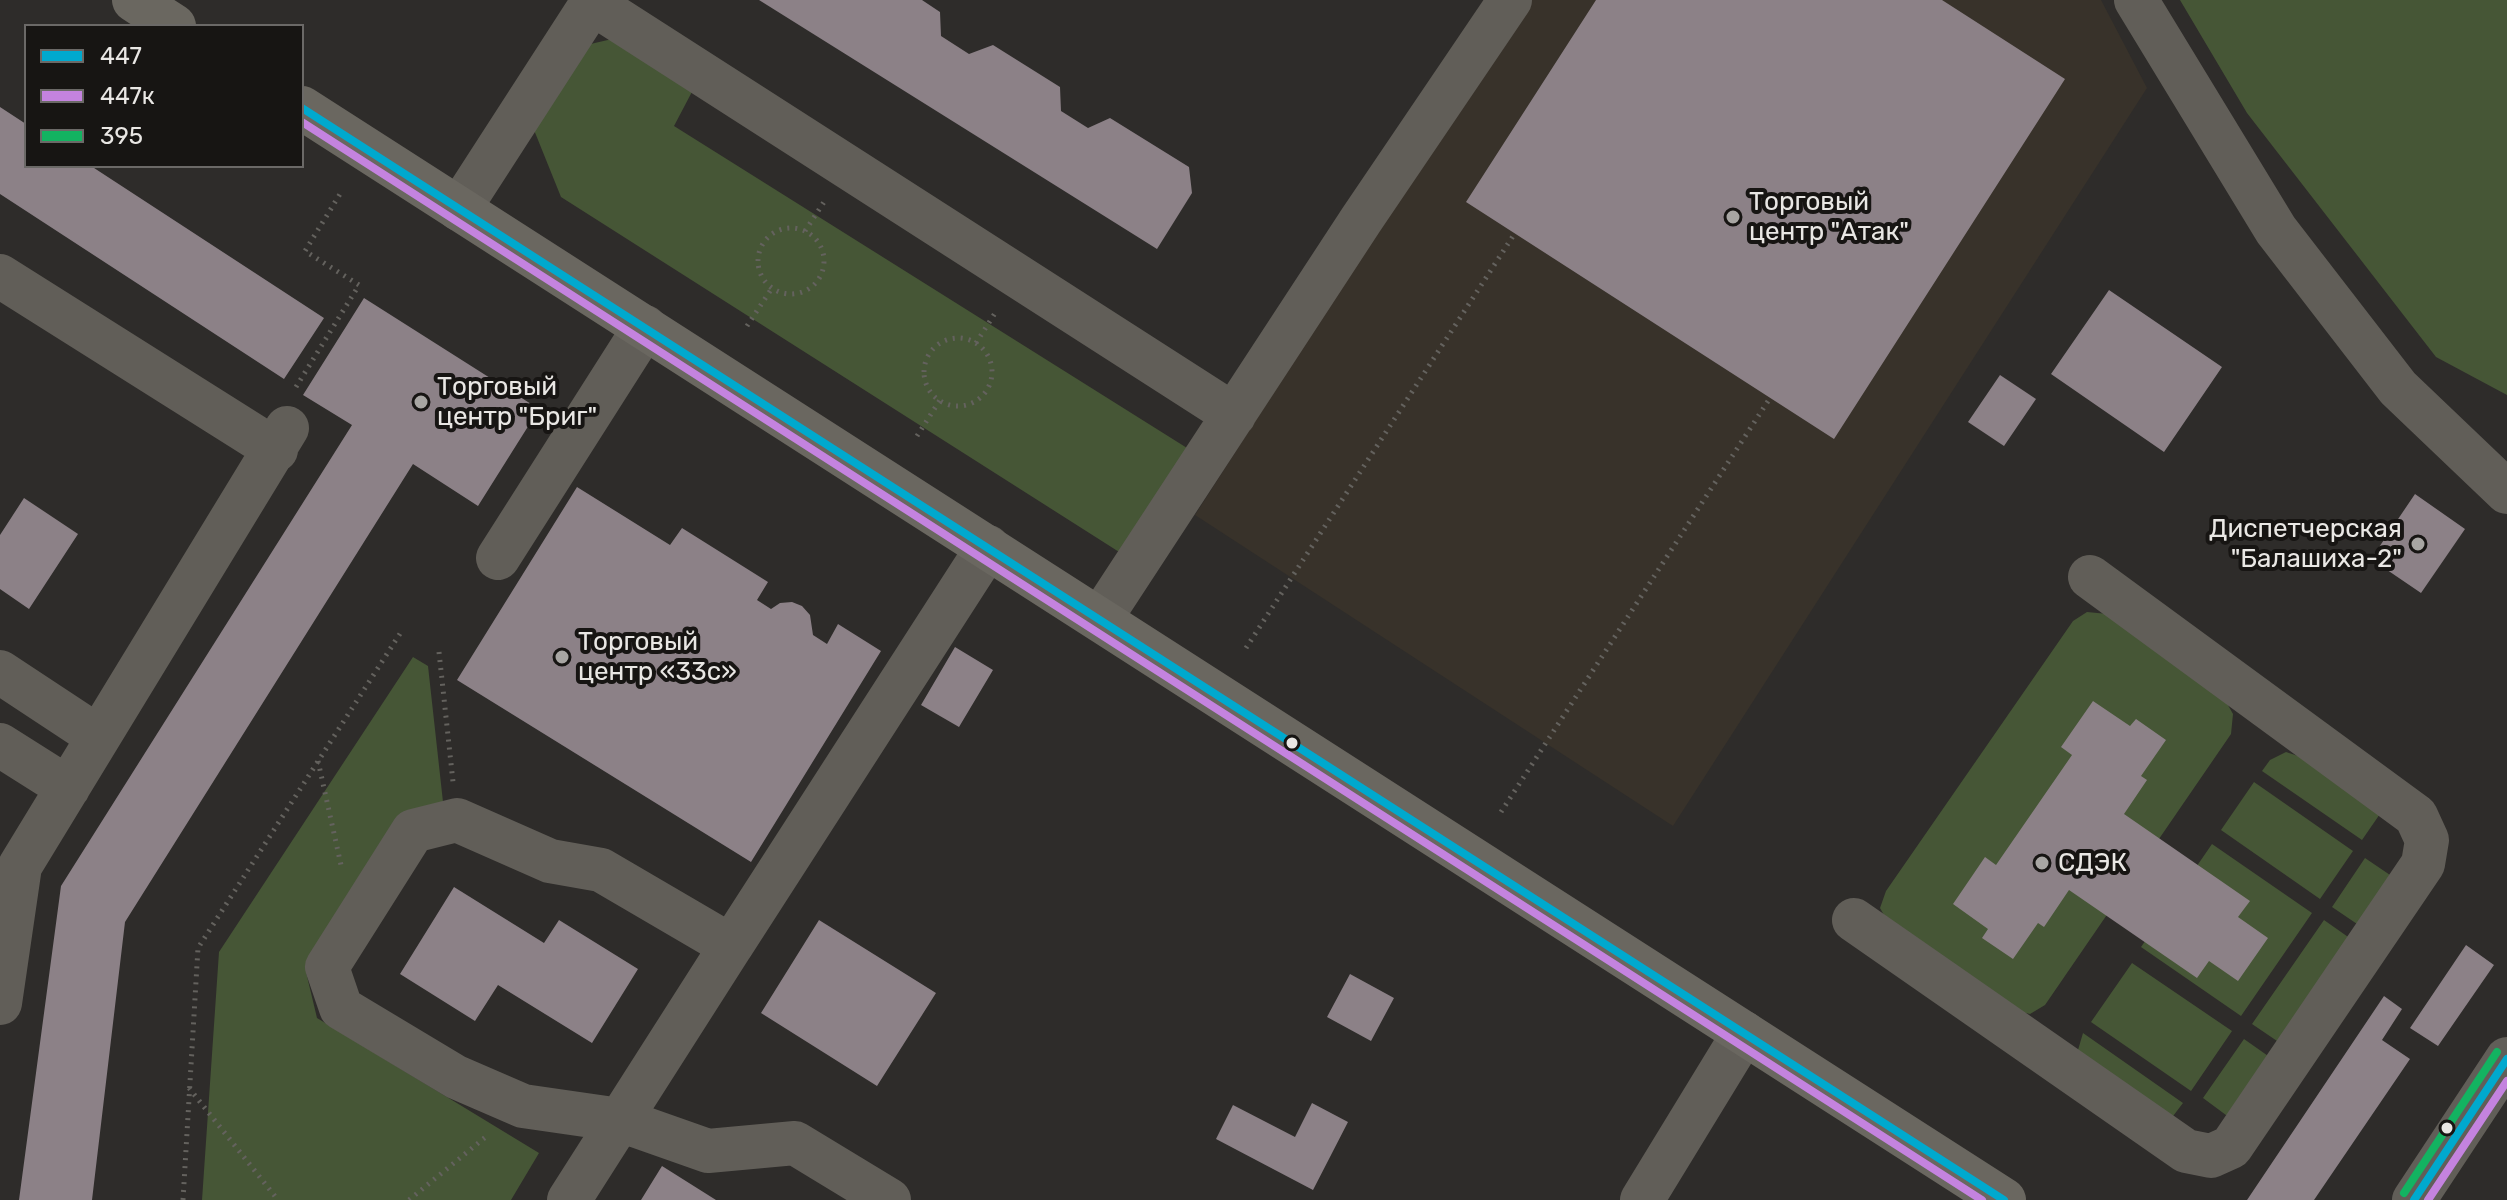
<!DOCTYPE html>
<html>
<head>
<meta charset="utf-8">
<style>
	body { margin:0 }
	#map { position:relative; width:2507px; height:1200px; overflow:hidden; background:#2e2c2a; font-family:Rubik,sans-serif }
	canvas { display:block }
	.legend { position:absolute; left:24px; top:24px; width:280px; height:144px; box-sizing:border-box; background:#171513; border:2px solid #6b6967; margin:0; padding:10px 14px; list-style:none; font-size:24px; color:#e9e7e4 }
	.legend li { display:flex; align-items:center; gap:16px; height:40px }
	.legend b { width:40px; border:2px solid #6b6967 }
</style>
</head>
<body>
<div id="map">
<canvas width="2507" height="1200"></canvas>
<ul class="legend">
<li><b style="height:10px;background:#00a9ce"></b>447</li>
<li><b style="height:10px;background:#c483df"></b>447к</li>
<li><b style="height:10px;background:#13b361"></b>395</li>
</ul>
</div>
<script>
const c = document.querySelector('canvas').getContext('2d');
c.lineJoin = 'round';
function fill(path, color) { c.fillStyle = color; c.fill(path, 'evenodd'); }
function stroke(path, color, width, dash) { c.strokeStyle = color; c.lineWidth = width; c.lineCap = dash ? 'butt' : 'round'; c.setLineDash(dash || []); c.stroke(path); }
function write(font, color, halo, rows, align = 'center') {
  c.font = font + ' Rubik,sans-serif'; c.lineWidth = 8; c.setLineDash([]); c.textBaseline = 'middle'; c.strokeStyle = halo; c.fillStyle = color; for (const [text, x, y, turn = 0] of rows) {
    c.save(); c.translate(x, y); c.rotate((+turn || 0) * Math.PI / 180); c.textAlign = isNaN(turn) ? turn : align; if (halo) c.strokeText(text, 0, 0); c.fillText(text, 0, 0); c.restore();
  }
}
const built = new Path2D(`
	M1525,0H2101L2147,88L1673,826L1195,515Z`);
const green = new Path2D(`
	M2180,0H2507V395L2436,357L2247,113Z
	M612,39L694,88L674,126L1195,453L1127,557L561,197L534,130L582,46Z
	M2087,612L2108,614L2224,698L2233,714L2231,734L2045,1005L2030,1014L2010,1009L1889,924L1880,908L1886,891L2073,621Z
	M413,657L428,666L444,811L404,821L306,972L317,1018L539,1153L511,1200H202L219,952Z
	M2286,752L2304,758L2382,811L2362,840L2262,771L2270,760Z
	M2254,782L2353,851L2320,899L2221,830Z
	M2212,844L2312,913L2241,1016L2141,947Z
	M2365,858L2393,877L2360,926L2332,907Z
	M2324,920L2351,939L2280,1043L2252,1024Z
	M2132,963L2232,1031L2191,1091L2091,1022Z
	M2083,1033L2183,1103L2167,1124L2078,1050Z
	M2244,1039L2271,1058L2230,1118L2203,1098Z`);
const building = new Path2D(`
	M759,0H922L940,12L941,36L969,54L993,45L1060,87L1061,111L1088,128L1110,118L1189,167L1192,193L1157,249Z
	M1596,0H1942L2065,79L1834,439L1466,202Z
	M0,107L26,124V166H91L324,318L284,379L0,194Z
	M2109,290L2222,367L2164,452L2051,374Z
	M364,298L539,409L478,506L413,464L125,922L92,1200H19L61,886L352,425L303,395Z
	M2000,375L2036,399L2004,446L1968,422Z
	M577,487L670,545L682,528L768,582L757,600L771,609L780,603L792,602L802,606L810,615L813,635L827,644L838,624L881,651L751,862L457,680Z
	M2415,494L2465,529L2421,593L2371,559Z
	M24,498L78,534L29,609L0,589V535Z
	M955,647L993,670L959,727L921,705Z
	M2093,701L2130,726L2136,719L2166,740L2141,776L2147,780L2124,814L2250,901L2238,917L2268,938L2238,981L2209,961L2197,978L2069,890L2044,927L2038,923L2013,959L1982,938L1988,929L1953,904L1985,857L1996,865L2072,755L2061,747Z
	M454,887L544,943L559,920L638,969L592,1043L498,985L475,1021L400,974Z
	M819,920L936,993L877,1086L761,1013Z
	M2466,945L2494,965L2438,1046L2410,1028Z
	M1350,974L1394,998L1371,1041L1327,1017Z
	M2384,996L2402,1009L2382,1040L2410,1059L2314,1200H2247Z
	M1312,1103L1348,1122L1313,1190L1216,1139L1233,1105L1295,1137Z
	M662,1166L716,1200H641Z`);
const path = new Path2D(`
	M758 261a33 33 0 1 1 66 0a33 33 0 1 1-66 0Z
	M805,231L824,202
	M747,326L772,288
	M924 372a34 34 0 1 1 68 0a34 34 0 1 1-68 0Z
	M976,343L997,310
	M296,387L359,285L305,251L340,194
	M917,436L940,400
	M1246,648L1515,233
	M439,652L453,782
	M318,761L341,865
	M1501,812L1770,398
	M189,1088L278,1200
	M183,1200L198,948L403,629
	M409,1200L488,1135`);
const minor = new Path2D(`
	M2136,0L2276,230L2398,388L2507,492
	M459,209L592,3L1234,415
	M0,276L276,450
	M498,558L645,327
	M1100,619L1361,220L1510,0
	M0,672L97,736
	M0,745L68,788
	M457,820L550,861L601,870L731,946L620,1120L523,1106L456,1077L341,1008L327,967L413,831Z
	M1854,920L2186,1151L2211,1156L2231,1147L2423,864L2427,840L2416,816L2090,577
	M731,946L988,547
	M0,1003L20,866L287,428
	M569,1200L620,1120L708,1151L795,1143L889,1200
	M1642,1200L1744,1033
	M2414,1200L2507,1059`);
const major = new Path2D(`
	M134,0L174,26
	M302,108L2004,1200`);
const bus1 = new Path2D(`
	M302,108L2004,1200
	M2414,1200L2507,1059`);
const bus2 = new Path2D(`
	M302,122L1982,1200
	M2428,1200L2507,1081`);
const bus3 = new Path2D(`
	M2404,1193L2497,1052`);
const markers = [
	[1733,217,8,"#a8a6a3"],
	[421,402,8,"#a8a6a3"],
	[2418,544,8,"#a8a6a3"],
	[562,657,8,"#a8a6a3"],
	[1292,743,7,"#e9e7e4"],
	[2042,863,8,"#a8a6a3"],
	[2447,1128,7,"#e9e7e4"]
];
const poiNames = [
	["Торговый",1749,202],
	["центр \"Атак\"",1749,232],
	["Торговый",437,387],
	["центр \"Бриг\"",437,417],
	["Диспетчерская",2402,529,"right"],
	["\"Балашиха-2\"",2402,559,"right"],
	["Торговый",578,642],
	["центр «33с»",578,672],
	["СДЭК",2058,863]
];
fill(built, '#38322a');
fill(green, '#465636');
fill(building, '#8c8187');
stroke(path, '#64625e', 5, [2, 6]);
stroke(minor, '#615e58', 44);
stroke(major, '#6a6760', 44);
stroke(bus1, '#00a9ce', 8);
stroke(bus2, '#c483df', 8);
stroke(bus3, '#13b361', 8);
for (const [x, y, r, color] of markers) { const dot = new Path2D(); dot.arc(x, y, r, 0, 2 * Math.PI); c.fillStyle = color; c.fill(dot); stroke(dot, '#171513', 3); }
write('26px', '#e9e7e4', '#171513', poiNames, 'left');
</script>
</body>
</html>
